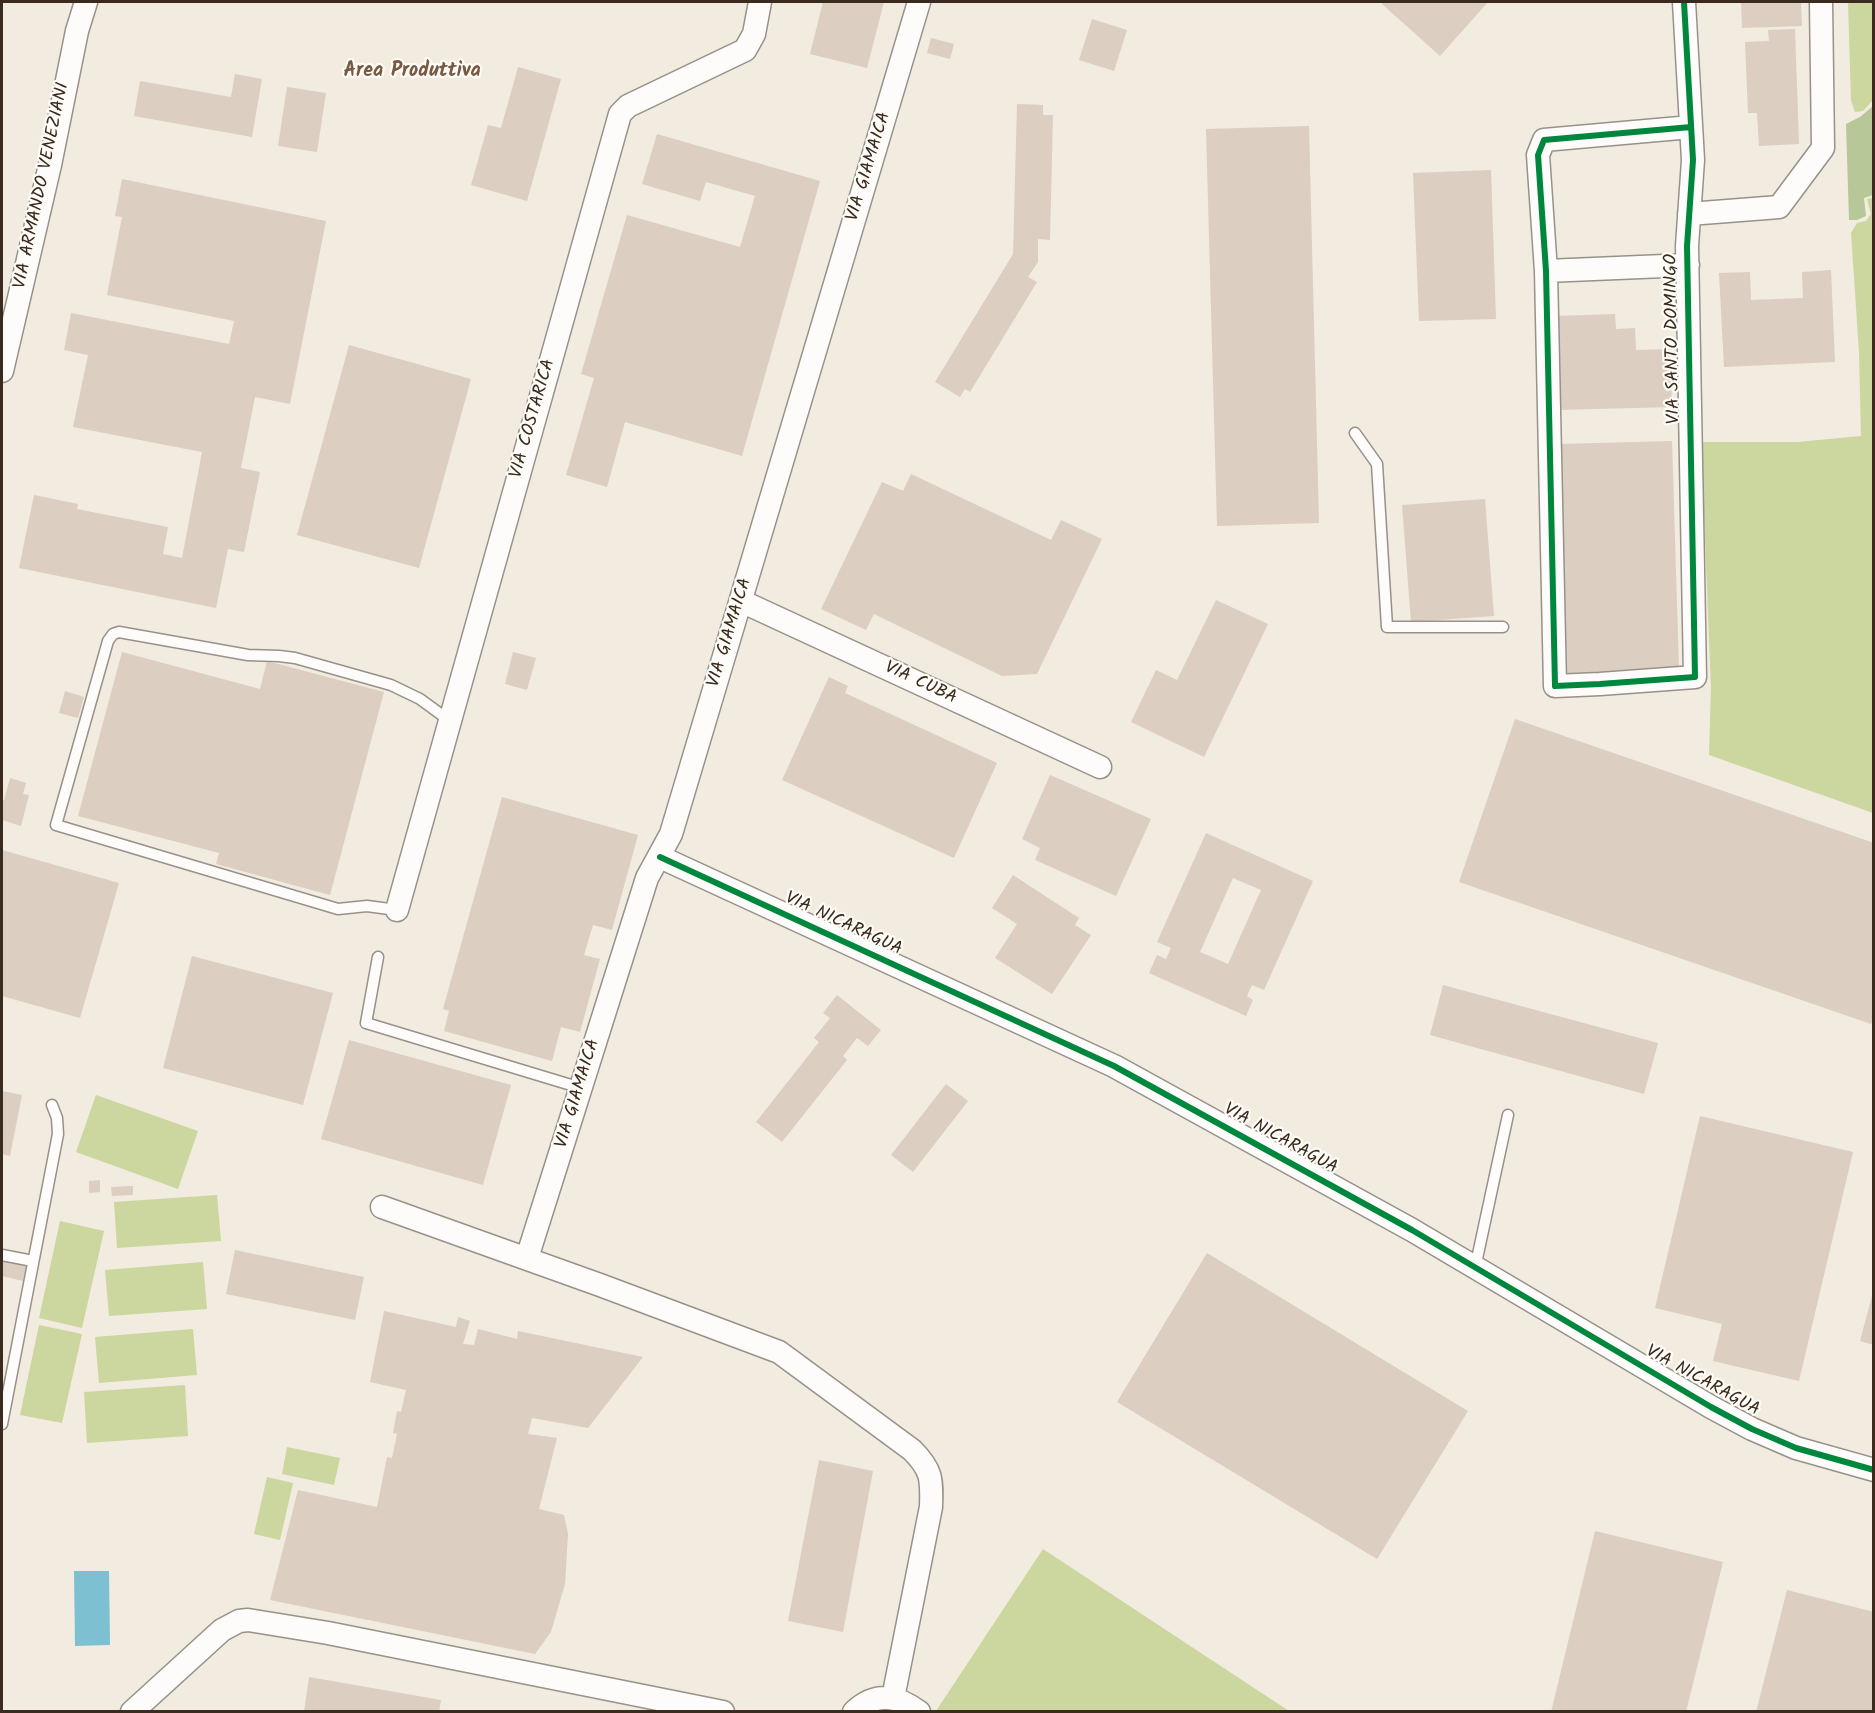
<!DOCTYPE html>
<html>
<head>
<meta charset="utf-8">
<style>
	body { margin:0 }
	#map { position:relative; width:1875px; height:1713px; overflow:hidden; background:#f1ebe0; font-family:Kalam,sans-serif }
	canvas { display:block }
	.frame { position:absolute; inset:0; border:3px solid #3b2a1e; pointer-events:none }
</style>
</head>
<body>
<div id="map">
<canvas width="1875" height="1713"></canvas>
<div class="frame"></div>
</div>
<script>
const c = document.querySelector('canvas').getContext('2d');
c.lineJoin = 'round';
function fill(path, color) { c.fillStyle = color; c.fill(path, 'evenodd'); }
function stroke(path, color, width, dash) { c.strokeStyle = color; c.lineWidth = width; c.lineCap = dash ? 'butt' : 'round'; c.setLineDash(dash || []); c.stroke(path); }
function write(font, color, halo, rows, align = 'center') {
  c.font = font + ' Kalam,sans-serif'; c.lineWidth = 4.5; c.setLineDash([]); c.textBaseline = 'middle'; c.strokeStyle = halo; c.fillStyle = color; for (const [text, x, y, turn = 0] of rows) {
    c.save(); c.translate(x, y); c.rotate((+turn || 0) * Math.PI / 180); c.textAlign = isNaN(turn) ? turn : align; if (halo) c.strokeText(text, 0, 0); c.fillText(text, 0, 0); c.restore();
  }
}
const green = new Path2D(`
	M1848,2H1873V100L1863,111L1855,112L1851,101Z
	M1873,198V813L1709,755L1711,688L1701,442H1798L1861,436L1859,352L1851,233L1857,223L1866,221L1871,214L1867,199Z
	M96,1095L198,1131L178,1189L76,1152Z
	M217,1195L221,1241L117,1248L114,1202Z
	M60,1221L104,1231L82,1328L39,1318Z
	M203,1262L207,1309L109,1316L105,1270Z
	M39,1325L82,1334L62,1423L20,1415Z
	M193,1329L197,1375L99,1383L95,1337Z
	M185,1385L188,1436L87,1443L84,1392Z
	M287,1447L340,1458L334,1485L282,1474Z
	M267,1477L293,1483L280,1540L254,1534Z
	M1043,1549L1289,1711H936Z`);
const forest = new Path2D(`
	M1873,106V195L1864,198L1866,216L1857,220H1849L1846,124L1860,117Z`);
const water = new Path2D(`
	M74,1571H109L110,1645L75,1646Z`);
const building = new Path2D(`
	M823,2H884L867,68L810,54Z
	M1384,2H1488L1440,56L1382,4Z
	M1741,2H1801L1802,26L1742,28Z
	M1092,19L1127,30L1114,71L1079,60Z
	M1795,29L1799,144L1759,146L1757,113H1748L1745,42L1769,41L1768,30Z
	M931,38L954,44L950,59L927,53Z
	M518,67L561,79L527,201L471,185L488,125L501,128Z
	M235,74L262,79L252,137L134,116L140,81L231,97Z
	M287,87L326,93L317,152L278,146Z
	M1017,104L1043,105V115H1053L1050,240L1038,239V262L1028,277L1037,282L970,392L965,389L960,397L935,382L1013,254Z
	M1309,126L1319,523L1217,526L1206,129Z
	M657,134L820,181L742,456L625,422L607,487L566,475L594,378L581,374L627,215L740,247L755,196L706,182L700,201L642,184Z
	M1491,170L1496,319L1419,321L1413,173Z
	M122,179L326,221L290,404L255,397L241,468L260,472L244,552L228,549L216,608L19,568L34,495L78,504L77,509L168,527L163,554L182,558L202,452L73,427L88,355L64,350L71,313L229,344L234,321L107,295L122,217L115,216Z
	M1831,270L1835,362L1724,367L1719,273L1750,272L1751,300L1803,298L1802,272Z
	M1615,314L1616,329L1635,328L1636,350L1670,349L1672,407L1557,410L1555,316Z
	M349,345L471,379L419,568L297,535Z
	M1672,441L1679,670L1567,674L1560,444Z
	M911,474L1051,540L1061,520L1102,539L1037,674L1002,676L874,614L866,630L821,609L882,482L903,491Z
	M1485,499L1494,616L1411,622L1402,505Z
	M1216,600L1268,624L1204,757L1131,722L1156,670L1177,680Z
	M122,652L260,689L267,661L384,692L330,895L216,864L219,853L78,816Z
	M513,652L536,658L527,690L505,684Z
	M829,677L848,686L845,693L997,763L954,858L782,780Z
	M65,691L84,697L78,718L59,713Z
	M1515,719L1874,843V1017L1871,1024L1459,882Z
	M1050,775L1151,819L1116,896L1035,860L1040,848L1022,839Z
	M10,778L26,783L23,794L29,795L21,826L2,820V800H4Z
	M502,797L638,835L612,930L593,925L584,955L600,959L580,1032L561,1027L552,1061L444,1031L449,1011L443,1009Z
	M1206,833L1313,881L1264,990L1252,985L1247,996L1253,1000L1246,1016L1149,973L1157,955L1166,959L1171,948L1157,942ZM1233,878L1261,890L1228,964L1200,952Z
	M2,850L119,883L80,1018L2,996Z
	M1013,875L1079,918L1075,925L1091,935L1052,994L995,958L1017,924L992,908Z
	M192,956L333,993L303,1105L163,1068Z
	M1443,985L1658,1043L1644,1094L1430,1035Z
	M837,995L881,1030L868,1046L857,1038L843,1056L847,1060L782,1142L756,1122L819,1042L814,1038L830,1018L823,1013Z
	M349,1040L511,1085L483,1185L321,1139Z
	M946,1084L968,1101L913,1172L891,1155Z
	M2,1091L22,1095L10,1156L2,1154Z
	M1700,1116L1853,1152L1799,1381L1713,1361L1722,1324L1655,1308Z
	M100,1180V1192L89,1193V1181Z
	M133,1186V1195L112,1196L111,1187Z
	M235,1250L364,1277L355,1320L226,1294Z
	M1207,1253L1468,1411L1377,1559L1117,1402Z
	M2,1258L27,1264L23,1281L2,1276Z
	M1873,1292L1874,1293V1345L1860,1341Z
	M384,1311L456,1327L458,1317L470,1321L463,1344L474,1345L478,1329L517,1339L518,1331L643,1357L588,1428L532,1418L528,1434L557,1438L539,1509L564,1515L568,1534L565,1584L551,1632L535,1654L270,1600L298,1490L377,1507L387,1457L392,1458L397,1434L393,1433L397,1411L401,1412L406,1390L370,1382Z
	M819,1460L873,1471L843,1632L788,1621Z
	M1595,1531L1723,1562L1686,1712H1551Z
	M1787,1590L1874,1612V1712H1756Z
	M309,1677L441,1700L439,1712H304Z`);
const lane = new Path2D(`
	M1355,433L1377,464L1387,627H1503
	M397,910L367,906L338,909L56,825L108,641L113,634L119,632L248,655L279,656L295,658L391,685L420,699L450,721
	M378,957L366,1023L581,1088
	M2,1255L33,1261
	M1475,1268L1508,1115
	M2,1424L58,1134L57,1118L52,1105`);
const street = new Path2D(`
	M1684,2L1693,160L1687,246L1695,677L1600,684L1555,686L1546,271L1538,155L1544,140L1691,127
	M1689,214L1779,207L1823,148L1821,2
	M1546,271L1688,265
	M2,371L50,165L77,31L86,2
	M741,601L1100,767
	M660,857L1114,1066L1412,1230L1711,1407L1752,1429L1796,1448L1874,1470
	M397,910L620,114L628,106L745,50L754,34L760,2
	M382,1207L600,1285L779,1352L912,1450C932,1470 932,1479 931,1507L893,1698
	M527,1258L647,878L671,834L919,2
	M132,1712L222,1630L239,1621L248,1620L328,1633L723,1712
	M854,1712C875,1692 897,1695 919,1712`);
const cycleway = new Path2D(`
	M1684,2L1693,160L1687,246L1695,677L1600,684L1555,686L1546,271L1538,155L1544,140L1691,127
	M660,857L1114,1066L1412,1230L1711,1407L1752,1429L1796,1448L1874,1470`);
const streetNames = [
	["VIA GIAMAICA",870,167,-73],
	["VIA ARMANDO VENEZIANI",43,186,-78],
	["VIA SANTO DOMINGO",1674,339,-91],
	["VIA COSTARICA",534,419,-74],
	["VIA GIAMAICA",731,633,-73],
	["VIA CUBA",920,684,25],
	["VIA NICARAGUA",843,925,25],
	["VIA GIAMAICA",579,1094,-73],
	["VIA NICARAGUA",1280,1140,29],
	["VIA NICARAGUA",1702,1382,29]
];
const neighbourhoodNames = [
	["Area Produttiva",412,73]
];
fill(green, '#ccd69f');
fill(forest, '#b8c798');
fill(water, '#7dc0d1');
fill(building, '#dccec1');
stroke(lane, '#97918a', 13);
stroke(street, '#97918a', 25);
stroke(lane, '#fdfcfa', 10);
stroke(street, '#fdfcfa', 22);
stroke(cycleway, '#00873e', 6);
write('18px', '#3b2a1e', '#fdfcf7', streetNames);
write('bold 20px', '#795942', '#fdfcf7', neighbourhoodNames);
</script>
</body>
</html>
